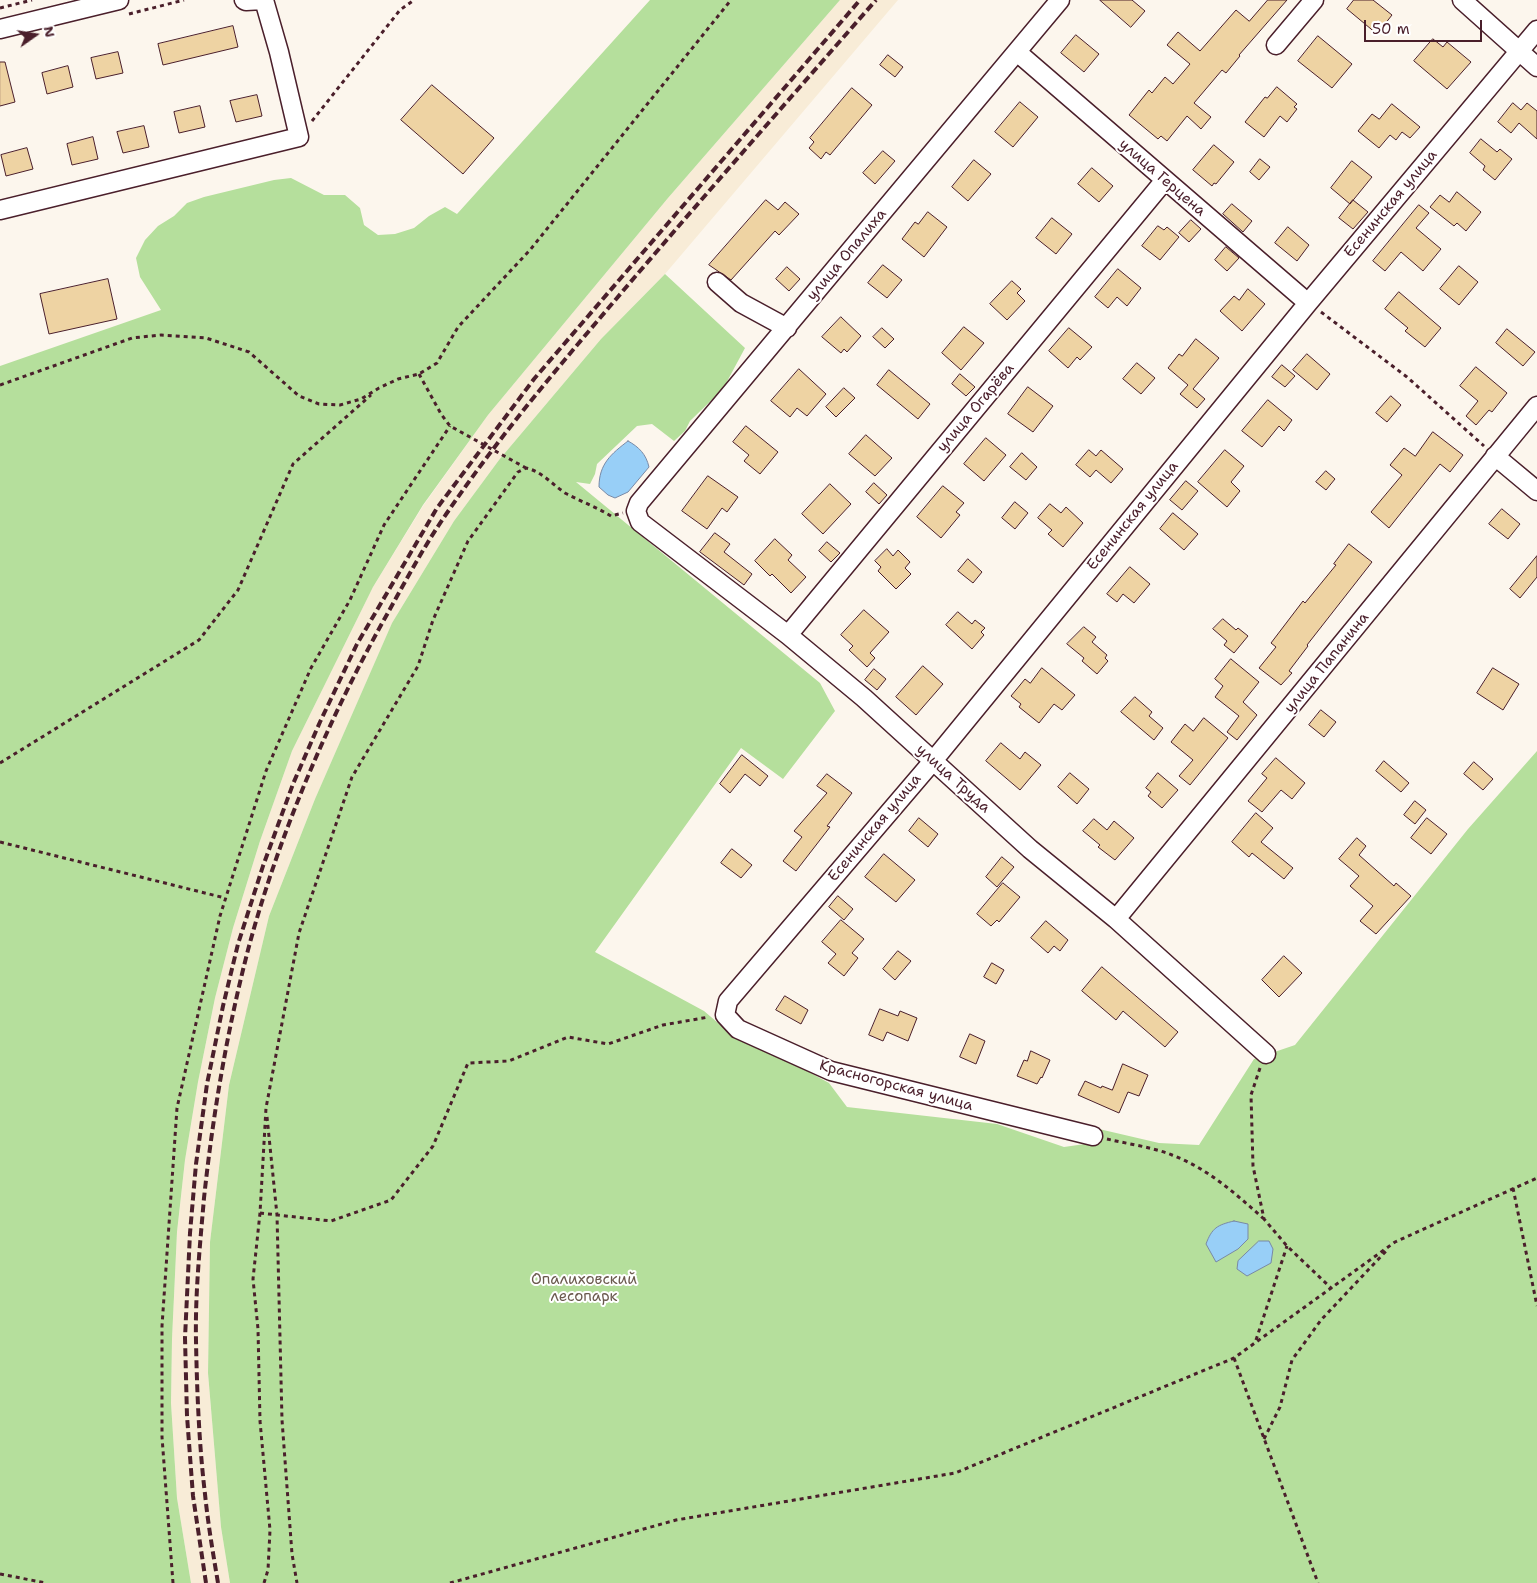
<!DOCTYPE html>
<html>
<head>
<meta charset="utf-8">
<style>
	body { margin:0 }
	#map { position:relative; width:1537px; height:1583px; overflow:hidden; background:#fcf6ed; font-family:"Shantell Sans",sans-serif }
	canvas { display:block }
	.north { position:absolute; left:10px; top:10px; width:50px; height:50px; -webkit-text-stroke:4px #fff; paint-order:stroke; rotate:77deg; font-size:14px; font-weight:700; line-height:20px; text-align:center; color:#4a1f2b }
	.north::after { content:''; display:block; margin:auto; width:18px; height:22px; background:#4a1f2b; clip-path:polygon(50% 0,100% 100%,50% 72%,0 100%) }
	.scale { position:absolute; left:1364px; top:20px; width:118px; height:22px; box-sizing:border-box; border:2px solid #4a1f2b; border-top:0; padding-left:6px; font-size:15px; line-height:18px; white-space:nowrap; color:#4a1f2b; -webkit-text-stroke:4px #fff; paint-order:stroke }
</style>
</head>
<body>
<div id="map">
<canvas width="1537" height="1583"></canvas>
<div class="north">N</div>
<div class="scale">50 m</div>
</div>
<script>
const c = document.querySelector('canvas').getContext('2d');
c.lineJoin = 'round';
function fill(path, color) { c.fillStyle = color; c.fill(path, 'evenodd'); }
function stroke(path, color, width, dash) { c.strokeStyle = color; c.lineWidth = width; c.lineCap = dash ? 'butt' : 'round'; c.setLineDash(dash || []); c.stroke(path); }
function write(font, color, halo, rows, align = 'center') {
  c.font = font + ' "Shantell Sans",sans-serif'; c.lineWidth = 4; c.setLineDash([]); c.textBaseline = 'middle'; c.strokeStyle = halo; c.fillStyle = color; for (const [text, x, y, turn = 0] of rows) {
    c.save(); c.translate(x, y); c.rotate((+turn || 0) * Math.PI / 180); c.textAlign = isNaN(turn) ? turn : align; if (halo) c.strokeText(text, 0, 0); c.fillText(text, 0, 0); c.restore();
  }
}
const built = new Path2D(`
	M840,0H898L665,274L601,339L499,460L454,521L392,623L315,799L269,916L229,1085L210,1242L208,1373L221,1527L230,1583H191L177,1498L171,1403L172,1339L177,1232L185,1160L198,1082L215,998L233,928L260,841L292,751L373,587L423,506L488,415L668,198Z`);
const green = new Path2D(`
	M650,0H840L668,198L488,415L423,505L373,587L292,751L260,841L233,928L215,998L198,1082L185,1160L177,1232L172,1339L171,1403L177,1498L191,1583H0V366L161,310L140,277L136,258L145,240L158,226L174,216L187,203L204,197L274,180L291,178L324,195H345L360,208L364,225L378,235L395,234L414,228L429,216L445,207L457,214Z
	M665,274L745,348L723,389L690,421L685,431L674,441L652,424L637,426L597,464L595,474L590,484L576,482L820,683L835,711L783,779L741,748L595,952L704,1011L731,1034L776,1054L829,1083L847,1107L997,1124L1064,1147L1092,1143L1099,1129L1159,1143L1199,1145L1254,1059L1295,1045L1468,829L1537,751V1583H230L221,1527L208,1373L210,1242L229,1085L269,916L315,799L392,623L454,521L499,460L601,339Z`);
const water = new Path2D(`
	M628,441C639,447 646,454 649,467L628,492L615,498L608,495L599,487C599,464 611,454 628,441Z
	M1234,1221L1248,1224V1239L1238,1249L1216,1262L1206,1244C1212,1228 1217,1225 1234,1221Z
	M1259,1241H1269L1273,1249L1271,1263L1247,1276L1237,1269L1238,1261Z`);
const building = new Path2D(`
	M1100,0H1132L1145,11L1131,27Z
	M1268,0H1287L1239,55L1240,56L1226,73L1222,70L1194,103L1211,117L1201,129L1187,116L1167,141L1161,136L1158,139L1129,115L1149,90L1152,93L1165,77L1173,84L1190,64L1167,45L1178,32L1200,51L1236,10L1249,21Z
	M1354,0H1373L1392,15L1377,34L1347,9Z
	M233,26L238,47L163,65L158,44Z
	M1076,35L1099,54L1084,72L1061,53Z
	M1318,36L1352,64L1332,88L1298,61Z
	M1433,39L1443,47L1447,42L1471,62L1447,89L1414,61Z
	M118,52L123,73L96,79L91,58Z
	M888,55L903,67L895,77L880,65Z
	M0,62H5L15,102L0,106Z
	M68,66L73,87L47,94L42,73Z
	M432,85L494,138L463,174L401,120Z
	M1277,87L1297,104L1294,107L1297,109L1287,122L1280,116L1264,137L1245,122L1265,97L1267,98Z
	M852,88L872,105L830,155L826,152L821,159L809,148L814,142L810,138Z
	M257,95L262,116L236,122L230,101Z
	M1020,102L1038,117L1013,147L995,132Z
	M1513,103L1521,110L1527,103L1537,111V139L1519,123L1511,133L1498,122Z
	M1392,104L1420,127L1410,138L1402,132L1396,140L1390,135L1379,148L1358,131L1372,114L1379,119Z
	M200,106L205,127L179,133L174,112Z
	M144,126L149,147L123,153L117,132Z
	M93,137L98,159L72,165L67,144Z
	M1481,139L1497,152L1500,149L1512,159L1495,180L1483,170L1485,166L1470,153Z
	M1214,145L1234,162L1216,184L1214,183L1212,186L1193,170Z
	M27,148L33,169L6,176L1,155Z
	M883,151L895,161L875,184L863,173Z
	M1260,159L1270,167L1259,180L1250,172Z
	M974,160L991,174L968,201L952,187Z
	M1352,161L1372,177L1350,204L1331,188Z
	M1092,168L1113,186L1099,202L1078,184Z
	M1457,192L1481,212L1466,231L1457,223L1454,226L1430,207L1440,195L1449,202Z
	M766,200L778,210L785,202L799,214L779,235L775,231L731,280L709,265Z
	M1353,200L1368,212L1353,229L1339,218Z
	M1232,204L1252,221L1243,232L1223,214Z
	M1419,205L1429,213L1416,228L1441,249L1423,271L1401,252L1385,271L1373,261Z
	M928,212L947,227L924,257L902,239L915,222L918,224Z
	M1052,218L1072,234L1056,254L1036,238Z
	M1191,220L1201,229L1189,242L1179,233Z
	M1158,226L1164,230L1167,227L1179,237L1160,260L1142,246Z
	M1288,227L1309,245L1297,261L1275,243Z
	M1226,247L1239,258L1227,271L1215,260Z
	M883,265L902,280L887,298L868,283Z
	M1459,266L1478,282L1459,305L1440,289Z
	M787,267L800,279L789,291L776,279Z
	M1118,269L1141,288L1127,306L1117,297L1108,308L1095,297Z
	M108,279L117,319L49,334L40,294Z
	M1012,281L1021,289L1017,293L1025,301L1007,320L990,304Z
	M1248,289L1265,304L1242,331L1220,311L1234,296L1239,300Z
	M1399,292L1441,328L1425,347L1405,331L1408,328L1385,309Z
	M841,317L861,336L847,352L844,349L841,353L822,337Z
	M964,327L984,343L961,370L942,353Z
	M882,328L894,339L885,348L873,337Z
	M1069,328L1092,347L1080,360L1077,357L1068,368L1049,351Z
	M1507,329L1535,352L1523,366L1496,343Z
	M1196,339L1219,358L1193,389L1205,399L1197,408L1180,394L1188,385L1168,368L1179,354L1182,356Z
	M1307,354L1330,374L1317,390L1293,370Z
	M1137,363L1155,378L1141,394L1123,379Z
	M1282,365L1295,376L1285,387L1272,377Z
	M1476,367L1507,393L1492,412L1489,410L1476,425L1466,416L1478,401L1460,386Z
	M799,369L826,394L807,416L797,408L790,417L771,401Z
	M889,370L930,404L918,419L877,385Z
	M960,374L975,387L966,396L952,384Z
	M1028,387L1053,406L1033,432L1008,414Z
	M844,388L855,398L836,417L826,407Z
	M1391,396L1401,405L1387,422L1376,413Z
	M1268,400L1292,420L1284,431L1279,426L1262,447L1242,431Z
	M746,426L778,452L760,474L744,461L749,455L733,442Z
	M1433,432L1463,455L1450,472L1440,464L1389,528L1371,512L1402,475L1390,465L1404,448L1415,456Z
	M866,435L892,458L875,476L849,454Z
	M986,438L1006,455L984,481L964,464Z
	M1089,450L1096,456L1101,450L1123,469L1111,483L1096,470L1090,477L1076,465Z
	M1225,450L1244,466L1231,482L1240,491L1227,507L1198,482Z
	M1022,453L1037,467L1026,480L1010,467Z
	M1326,471L1335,479L1326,490L1316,482Z
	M708,476L738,497L727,512L722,508L707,529L682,511Z
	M1186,481L1198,491L1182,510L1170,500Z
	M874,483L887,495L879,504L866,492Z
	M830,484L851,504L823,534L802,514Z
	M943,486L964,503L956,512L960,515L941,538L917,517Z
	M1015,502L1028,513L1015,529L1002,518Z
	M1050,504L1061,513L1066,507L1083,523L1063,547L1048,534L1052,530L1038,518Z
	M1502,509L1520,524L1508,539L1489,524Z
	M1173,513L1198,534L1184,550L1160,529Z
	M715,533L730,544L724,552L752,574L744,585L700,552Z
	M775,539L792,555L788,560L806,577L791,593L772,574L770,576L755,561Z
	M827,542L840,553L831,562L819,551Z
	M1349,544L1372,562L1307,645L1308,646L1289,671L1292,673L1281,685L1259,668L1276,647L1271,643L1303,601L1305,603L1336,565L1334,564Z
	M887,549L893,556L898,550L910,562L905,568L911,574L896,589L878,571L881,567L875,561Z
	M1537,556V577L1520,598L1510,589Z
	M968,559L982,572L973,583L958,571Z
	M1130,567L1150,584L1134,603L1123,594L1117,602L1107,594Z
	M864,610L889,632L870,653L875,658L867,667L849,650L853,646L841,635Z
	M958,612L972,624L975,620L985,628L981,632L984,635L972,649L946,625Z
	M1223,619L1236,630L1238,628L1248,636L1234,653L1224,645L1227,641L1213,629Z
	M1084,627L1096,637L1092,642L1107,655L1105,658L1108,661L1097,674L1082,661L1084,658L1067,644Z
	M1231,659L1259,682L1243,702L1257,715L1237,740L1227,732L1239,716L1215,697L1223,686L1215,679Z
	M923,666L943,684L916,715L896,697Z
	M1042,668L1075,695L1062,710L1054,704L1039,723L1019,707L1021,704L1011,696L1025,679L1030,683Z
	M1493,668L1519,684L1503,710L1477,693Z
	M874,669L886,679L877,690L865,680Z
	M1135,697L1152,712L1149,716L1163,728L1154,740L1121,712Z
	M1321,710L1336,722L1324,737L1309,725Z
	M1204,718L1228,738L1190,785L1179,776L1193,760L1171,742L1185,724L1193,731Z
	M1001,743L1020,759L1025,752L1041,765L1020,790L986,761Z
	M742,755L768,776L760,786L745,774L730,793L720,784Z
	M1276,758L1305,783L1292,799L1281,790L1262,812L1248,801L1267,778L1262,774Z
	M1384,761L1409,783L1401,792L1376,771Z
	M1474,762L1493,779L1483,790L1464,774Z
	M1070,773L1089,789L1077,804L1058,787Z
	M1158,773L1178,790L1162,808L1148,796L1151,792L1146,788Z
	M827,774L852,793L827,826L830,827L796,871L783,861L802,837L794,831L827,793L817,786Z
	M1415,801L1426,810L1415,824L1404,815Z
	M1256,813L1273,828L1261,842L1293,868L1284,879L1252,853L1249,857L1232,842Z
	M919,818L938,834L928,847L909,831Z
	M1427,818L1447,834L1431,854L1411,838Z
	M1094,819L1107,830L1114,821L1134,838L1115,860L1098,847L1100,845L1083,831Z
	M1357,838L1366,846L1359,855L1394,886L1396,883L1411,896L1376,934L1360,921L1373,906L1350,886L1359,876L1339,859Z
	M732,849L752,865L741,878L721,863Z
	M884,854L915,880L896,902L865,877Z
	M1002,857L1014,867L997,887L986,877Z
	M1003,883L1020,897L999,922L997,920L991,926L977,914Z
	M838,896L853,909L844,920L829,907Z
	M841,920L864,939L852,953L858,958L844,976L828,963L836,954L822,942Z
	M1046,921L1068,940L1060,951L1054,946L1048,953L1031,938Z
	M898,951L911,961L895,980L883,969Z
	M1284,956L1302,973L1279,997L1262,980Z
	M992,963L1004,970L996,984L984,977Z
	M1102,967L1178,1032L1165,1047L1123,1011L1116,1020L1082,991Z
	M785,996L808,1010L801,1024L776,1010Z
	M880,1009L898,1016L900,1011L917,1018L908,1041L887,1032L883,1041L869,1035Z
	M970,1034L985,1041L976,1064L960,1057Z
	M1031,1051L1050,1060L1042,1078L1041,1077L1037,1084L1017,1076L1024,1060L1027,1061Z
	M1123,1064L1148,1075L1139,1096L1128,1092L1119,1113L1078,1095L1085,1081L1101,1088L1102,1086L1112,1090Z`);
const path = new Path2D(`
	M0,8L32,0
	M129,14L184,0
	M312,121L400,10L414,0
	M1321,312L1407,377L1484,446
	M419,374L441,414L450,426L526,468
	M0,385L132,338L161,335L206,338L249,352L299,396L319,404L340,405L361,399L379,388L398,379L419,374L437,363L458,327L530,250L731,0
	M0,763L199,640L238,590L293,464L371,395
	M0,842L225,898
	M1260,1068L1251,1095L1253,1166L1264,1219L1287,1246L1332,1289
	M267,1117L277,1215L282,1420L292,1554L297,1583
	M1107,1139C1128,1144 1152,1147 1172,1155C1207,1168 1236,1194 1264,1219
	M1513,1188L1537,1306
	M260,1213L331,1221L391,1200L433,1146L468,1063L509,1061L568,1037L608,1044L663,1025L709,1017
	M1256,1340L1287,1246
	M1234,1358L1318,1583
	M1264,1439L1280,1407L1292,1360L1321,1320L1387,1250
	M0,1574L46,1583
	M173,1583L162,1437V1326L177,1108L220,916L266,771L311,668L350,600L384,525L450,426
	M264,1583L268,1570L270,1530L260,1421L258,1329L253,1279L260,1213L266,1108L299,933L352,777L418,666L433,620L468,541L518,472L526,468C541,471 552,484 565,493C580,501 596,507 611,516L623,513
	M450,1583L676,1520L955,1473L1234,1358L1395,1242L1537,1178`);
const minor = new Path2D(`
	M244,0L246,1L263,0
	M1060,0L639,503L636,511L640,522L788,635L864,698L1030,849L1116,919L1266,1054
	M1462,0L1537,67
	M0,29L119,0
	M1276,45L1314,0
	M1017,52L1308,303
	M0,210L299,137L279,52L264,0
	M717,282L741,303L787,328
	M1495,456L1537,491
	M788,635L1165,180
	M1116,919L1537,406
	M1093,1136L831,1071L738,1029L725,1015L728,1001L933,761L1308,303L1537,30`);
const rail = new Path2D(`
	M206,1583L193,1496L187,1416L185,1338L190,1233L196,1164L207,1084L223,1006L238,944L263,866L293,784L320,722L357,644L437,508L534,379L860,0
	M218,1583C213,1553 208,1524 205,1494C199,1444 197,1392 196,1341C195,1294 200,1245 204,1198C213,1114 227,1031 248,950C278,837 328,720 385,618C405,582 425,544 449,510C503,431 566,358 628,285C710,189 793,95 876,0`);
const streetNames = [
	["улица Герцена",1162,178,41],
	["Есенинская улица",1391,204,-50],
	["улица Опалиха",847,255,-50],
	["улица Огарёва",976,408,-50],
	["Есенинская улица",1133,516,-51],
	["улица Папанина",1327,663,-51],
	["улица Труда",953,779,42],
	["Есенинская улица",875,828,-50],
	["Красногорская улица",896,1086,15]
];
const parkNames = [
	["Опалиховский",584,1280],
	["лесопарк",584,1297]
];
fill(built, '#f8ecd7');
fill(green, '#b5df9c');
fill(water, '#98cff7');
stroke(water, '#7989a5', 1);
fill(building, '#eed3a3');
stroke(building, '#4a1f2b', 1);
stroke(minor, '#4a1f2b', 21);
stroke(path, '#4a1f2b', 3, [4, 4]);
stroke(minor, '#fff', 18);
stroke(rail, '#4a1f2b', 4, [8, 4]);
write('15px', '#4a1f2b', '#fff', streetNames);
write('15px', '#6a594d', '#fff', parkNames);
</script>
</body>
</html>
